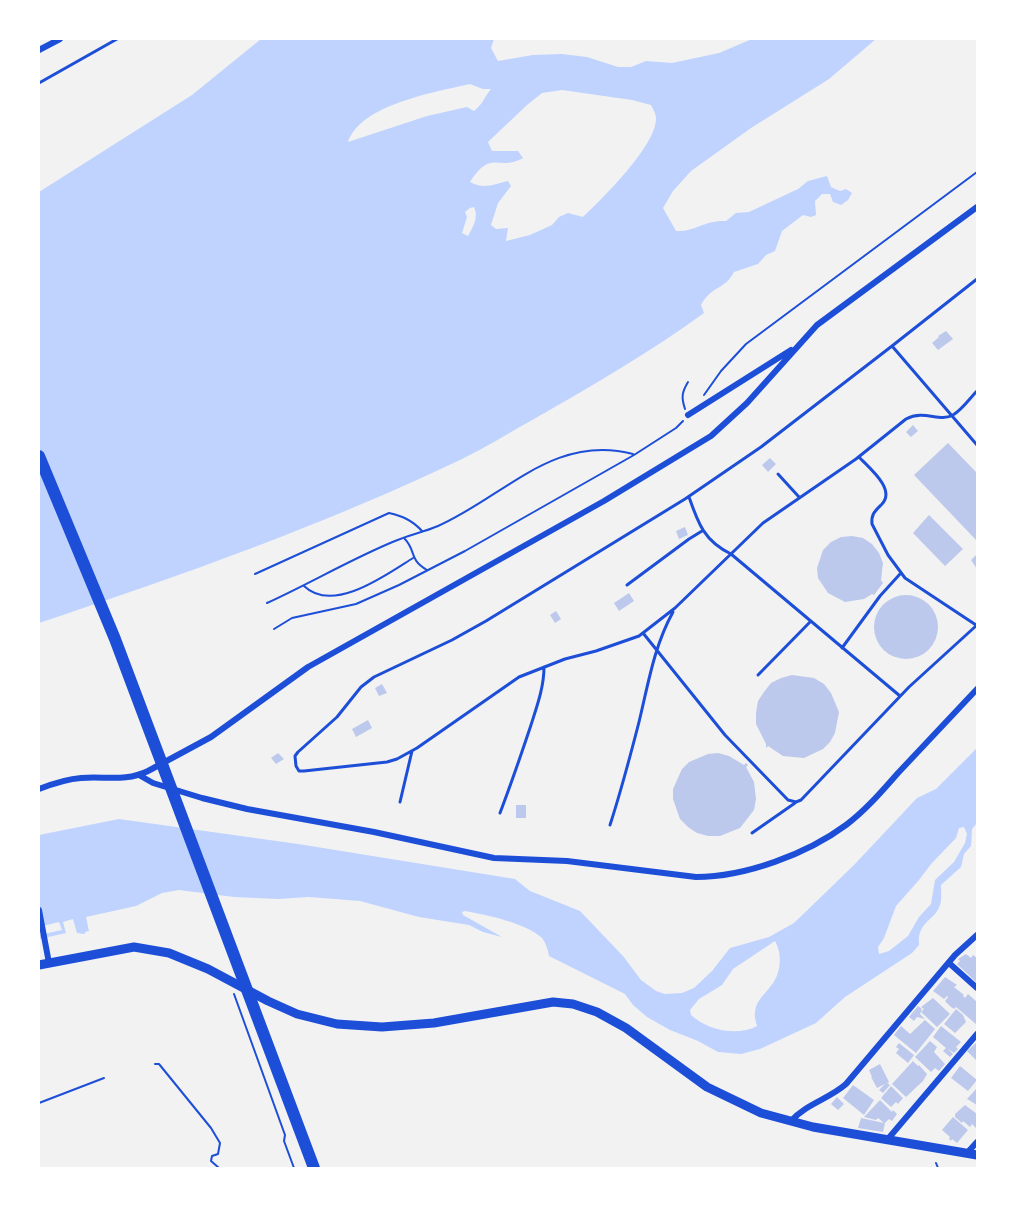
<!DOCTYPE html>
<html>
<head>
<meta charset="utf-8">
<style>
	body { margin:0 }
	#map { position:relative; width:1016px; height:1207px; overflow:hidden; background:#f2f2f2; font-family:Lato,sans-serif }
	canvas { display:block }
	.frame { position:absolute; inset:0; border:40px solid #fff; pointer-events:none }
</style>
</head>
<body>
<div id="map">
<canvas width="1016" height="1207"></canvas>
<div class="frame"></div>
</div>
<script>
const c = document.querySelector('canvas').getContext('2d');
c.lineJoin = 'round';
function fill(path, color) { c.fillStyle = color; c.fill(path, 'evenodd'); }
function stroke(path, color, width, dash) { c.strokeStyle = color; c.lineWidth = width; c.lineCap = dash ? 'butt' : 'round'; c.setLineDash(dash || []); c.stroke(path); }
const water = new Path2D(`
	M261,39H494L491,48L498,61L533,55L562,54L587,57L618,67H631L646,61L672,63L719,53L752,39H876L829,79L751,128L691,171L673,191L663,208L676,231C695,232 704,220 726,221L736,213L749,212L798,189L808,181L827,176L831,187L840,191L846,189L852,193L848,200L841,205L833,202L830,194H822L815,201L816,215L811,217L803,215L782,231L775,251L766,255L758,264L734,272C725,290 712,285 701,305L704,313C650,352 592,386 534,419C510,432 487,447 462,459C326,524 183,575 39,623V192L192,95ZM470,84L483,89H491C484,97 484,103 474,111L467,107L427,116L348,142C361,104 436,92 470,84ZM562,90L632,100L651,105C653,109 656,114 656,118C657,145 602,199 583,217L568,213L559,217L552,225L530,235L506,241L508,228L496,229L491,225L498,203L511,186L508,181C494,184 484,190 470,182C492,148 498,172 523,158L518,151H492L488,142L527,105L542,93ZM474,207C479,217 473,227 468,236L462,233L467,217L465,212L470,208Z
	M977,748V823L972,829L971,846L964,854L961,867L941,885C941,891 942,899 940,905C935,921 917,921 919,945L912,953L845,997L816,1023L760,1049L741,1054L718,1052L698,1041L670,1030L647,1017L633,1005L625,994L549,956C548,950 546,943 542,938C526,923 487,915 465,911L462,912L463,915L502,937L483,932L469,925L419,917L360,901L309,897L278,899L234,897L179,890L162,893L136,906L86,917L89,931L85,932V934L77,933L73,919L63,922L66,933L39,939V935L62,930L59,922L39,927V835L119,819L298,844L515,879L530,891L580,911L623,956L641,980L656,991L665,994L682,993L694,988L712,971L730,948L769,937L794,923L854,865L917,798L936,789ZM964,827L967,834L965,843L954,862L935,880L931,904L919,917L908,936L889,951L879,954L878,947L884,938L896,906L919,880L931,864L956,838L959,828ZM775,941C783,955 781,975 770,987C764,995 756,1001 755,1012C754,1016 756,1021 757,1026C737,1037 707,1030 691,1015L690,1010L699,999L722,985L733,969Z`);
const building = new Path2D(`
	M946,331L953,339L938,350L932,343L939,337L938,336Z
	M913,425L918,431L911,437L906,432Z
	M948,443L977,473V541L914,475Z
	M770,458L776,464L768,472L762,465Z
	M929,515L963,549L945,566L913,533Z
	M685,527L688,535L679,539L676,531Z
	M852,536L863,538L872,544L879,553L883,563L881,580L883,583L874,595L872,594L864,599L845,602L828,593L818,578L817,568L823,550L831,542L841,537Z
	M977,554V569L971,560Z
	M629,593L634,601L619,611L614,603Z
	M874 627a32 32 0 1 1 64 0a32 32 0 1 1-64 0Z
	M556,611L561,619L555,623L550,615Z
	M792,675L814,678L824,684L831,693L839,712L835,733L830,742L823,749L804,758L783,756L768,746L766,748V744L756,724V713L758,701L764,692L771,683L781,678Z
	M382,684L387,693L379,696L375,688Z
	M368,720L372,728L356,737L352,729Z
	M278,753L284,759L276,764L271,758Z
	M718,753L729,756L744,765L746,763L748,765L746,767L754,782L756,799L754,810L740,828L720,836H708L697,833L688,827L680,819L673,799V789L682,769L689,762L708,754Z
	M516,805H526V818H516Z
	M966,954L971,958L973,955L977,958V983L957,964L960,961L958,959Z
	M945,977L957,985L954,987L964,995L963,996L965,998L968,994L977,1002V1025L956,1007L954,1009L951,1007L945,1001L948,997L947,996L944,999L933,991Z
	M933,998L950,1014L937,1027L921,1012L924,1009L921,1007Z
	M918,1006L922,1009L920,1014L925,1019L917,1017L914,1021L909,1017Z
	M956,1009L963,1015L966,1022L955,1033L944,1024Z
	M925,1020L935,1029L916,1053L894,1035L901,1026L910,1034Z
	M941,1026L961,1042L956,1047L958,1049L954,1053L948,1049L953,1054L950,1057L943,1051L946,1048L933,1037Z
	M930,1041L937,1047L934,1052L945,1064L939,1071L935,1068L931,1072L915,1057Z
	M977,1042V1061L967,1051Z
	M899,1043L914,1055L908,1063L896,1053L899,1049L896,1047Z
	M913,1061L918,1066L919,1065L927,1074L923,1081L906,1097L892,1084Z
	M880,1064L889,1082L887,1083L890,1085L883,1093L879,1090L885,1084L877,1088L871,1077H872L869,1070Z
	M960,1066L977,1080L968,1091L951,1078Z
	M853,1085L874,1100L864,1115L843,1098Z
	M891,1086L903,1098L898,1104L896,1102L891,1107L881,1098Z
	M977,1088V1105L967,1099Z
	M837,1097L844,1104L838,1110L831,1104Z
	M880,1100L892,1112L893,1110L897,1114L892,1121L889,1119L885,1123L883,1132L858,1128L861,1118L884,1123L878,1118L876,1120L864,1117Z
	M965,1105L977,1114V1129L972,1124L970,1127L963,1121L962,1123L955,1117V1114Z
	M953,1117L968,1130L957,1143L952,1139L951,1141L949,1139L950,1137L942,1130Z`);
const path = new Path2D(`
	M704,395L721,371L746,344L977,172
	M685,409C681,397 682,392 688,382
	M404,538C417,551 408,559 427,570
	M255,574L389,513C402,516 412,520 422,531
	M304,586C333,614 386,575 413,558
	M267,603C311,583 351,559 395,541C409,535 424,532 438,526C504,497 554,433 633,454
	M274,629L292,618L356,604L399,585L465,551L634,455L676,428L683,421
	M234,994L285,1135L284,1141L294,1168
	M155,1064H159L211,1128L220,1143L218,1154L212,1156L211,1161L219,1168
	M39,1103L104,1078
	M936,1163L938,1168`);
const service = new Path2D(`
	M39,83L117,39
	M892,346L977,279
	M977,391C970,398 962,410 953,415C939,423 925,409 906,419L856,459L763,523L675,608L639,636L596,651L565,659L519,677L417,748L397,759L387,762L304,771H299L296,766L295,756L298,752L337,717L361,687L374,677L452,640L486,621L685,499L761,447L892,346L977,445
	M859,457C869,468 896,489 882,504C875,511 871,514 872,524L888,555L905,578L976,625
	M778,474L799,497
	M689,497C698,523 704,541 731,554L900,696
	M627,585L689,539L702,531
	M643,633L725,735L788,800L796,802L801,800L909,687L977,625
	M842,648L880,596L900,574
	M758,675L810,622
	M400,802L412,751
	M500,813C511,784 521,755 531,725C537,706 544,687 544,667
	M610,825C621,791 630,757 639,722C648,685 654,646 673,612
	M752,833L795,803`);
const minor = new Path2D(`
	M39,50L60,39
	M688,415L791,350
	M139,775L153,783L202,798L247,809L374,832L494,858L567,861L696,877C745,877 807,854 846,825C866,810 882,791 898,773C924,745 951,717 977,689
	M39,789C52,784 67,779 81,778C105,776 126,782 148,771L211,737L308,667L604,501L711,436L747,403L817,325L977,207
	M39,910L49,963
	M949,963L977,988
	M791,1121C806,1104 829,1099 846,1084L955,955L977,935
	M887,1140L977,1034
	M967,1153L977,1142`);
const secondary = new Path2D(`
	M39,965L134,947L169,953L208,969L268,1001L297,1014L337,1024L382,1027L434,1023L553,1002L573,1004L597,1012L626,1028L707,1087L761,1113L813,1127L977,1155`);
const motorway = new Path2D(`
	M39,456L115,639L314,1168`);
fill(water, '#bfd3fe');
fill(building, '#bdc9ec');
stroke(path, '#1d4ed8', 2);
stroke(service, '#1d4ed8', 3);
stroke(minor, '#1d4ed8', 6);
stroke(secondary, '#1d4ed8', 9);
stroke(motorway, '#1d4ed8', 12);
</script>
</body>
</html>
